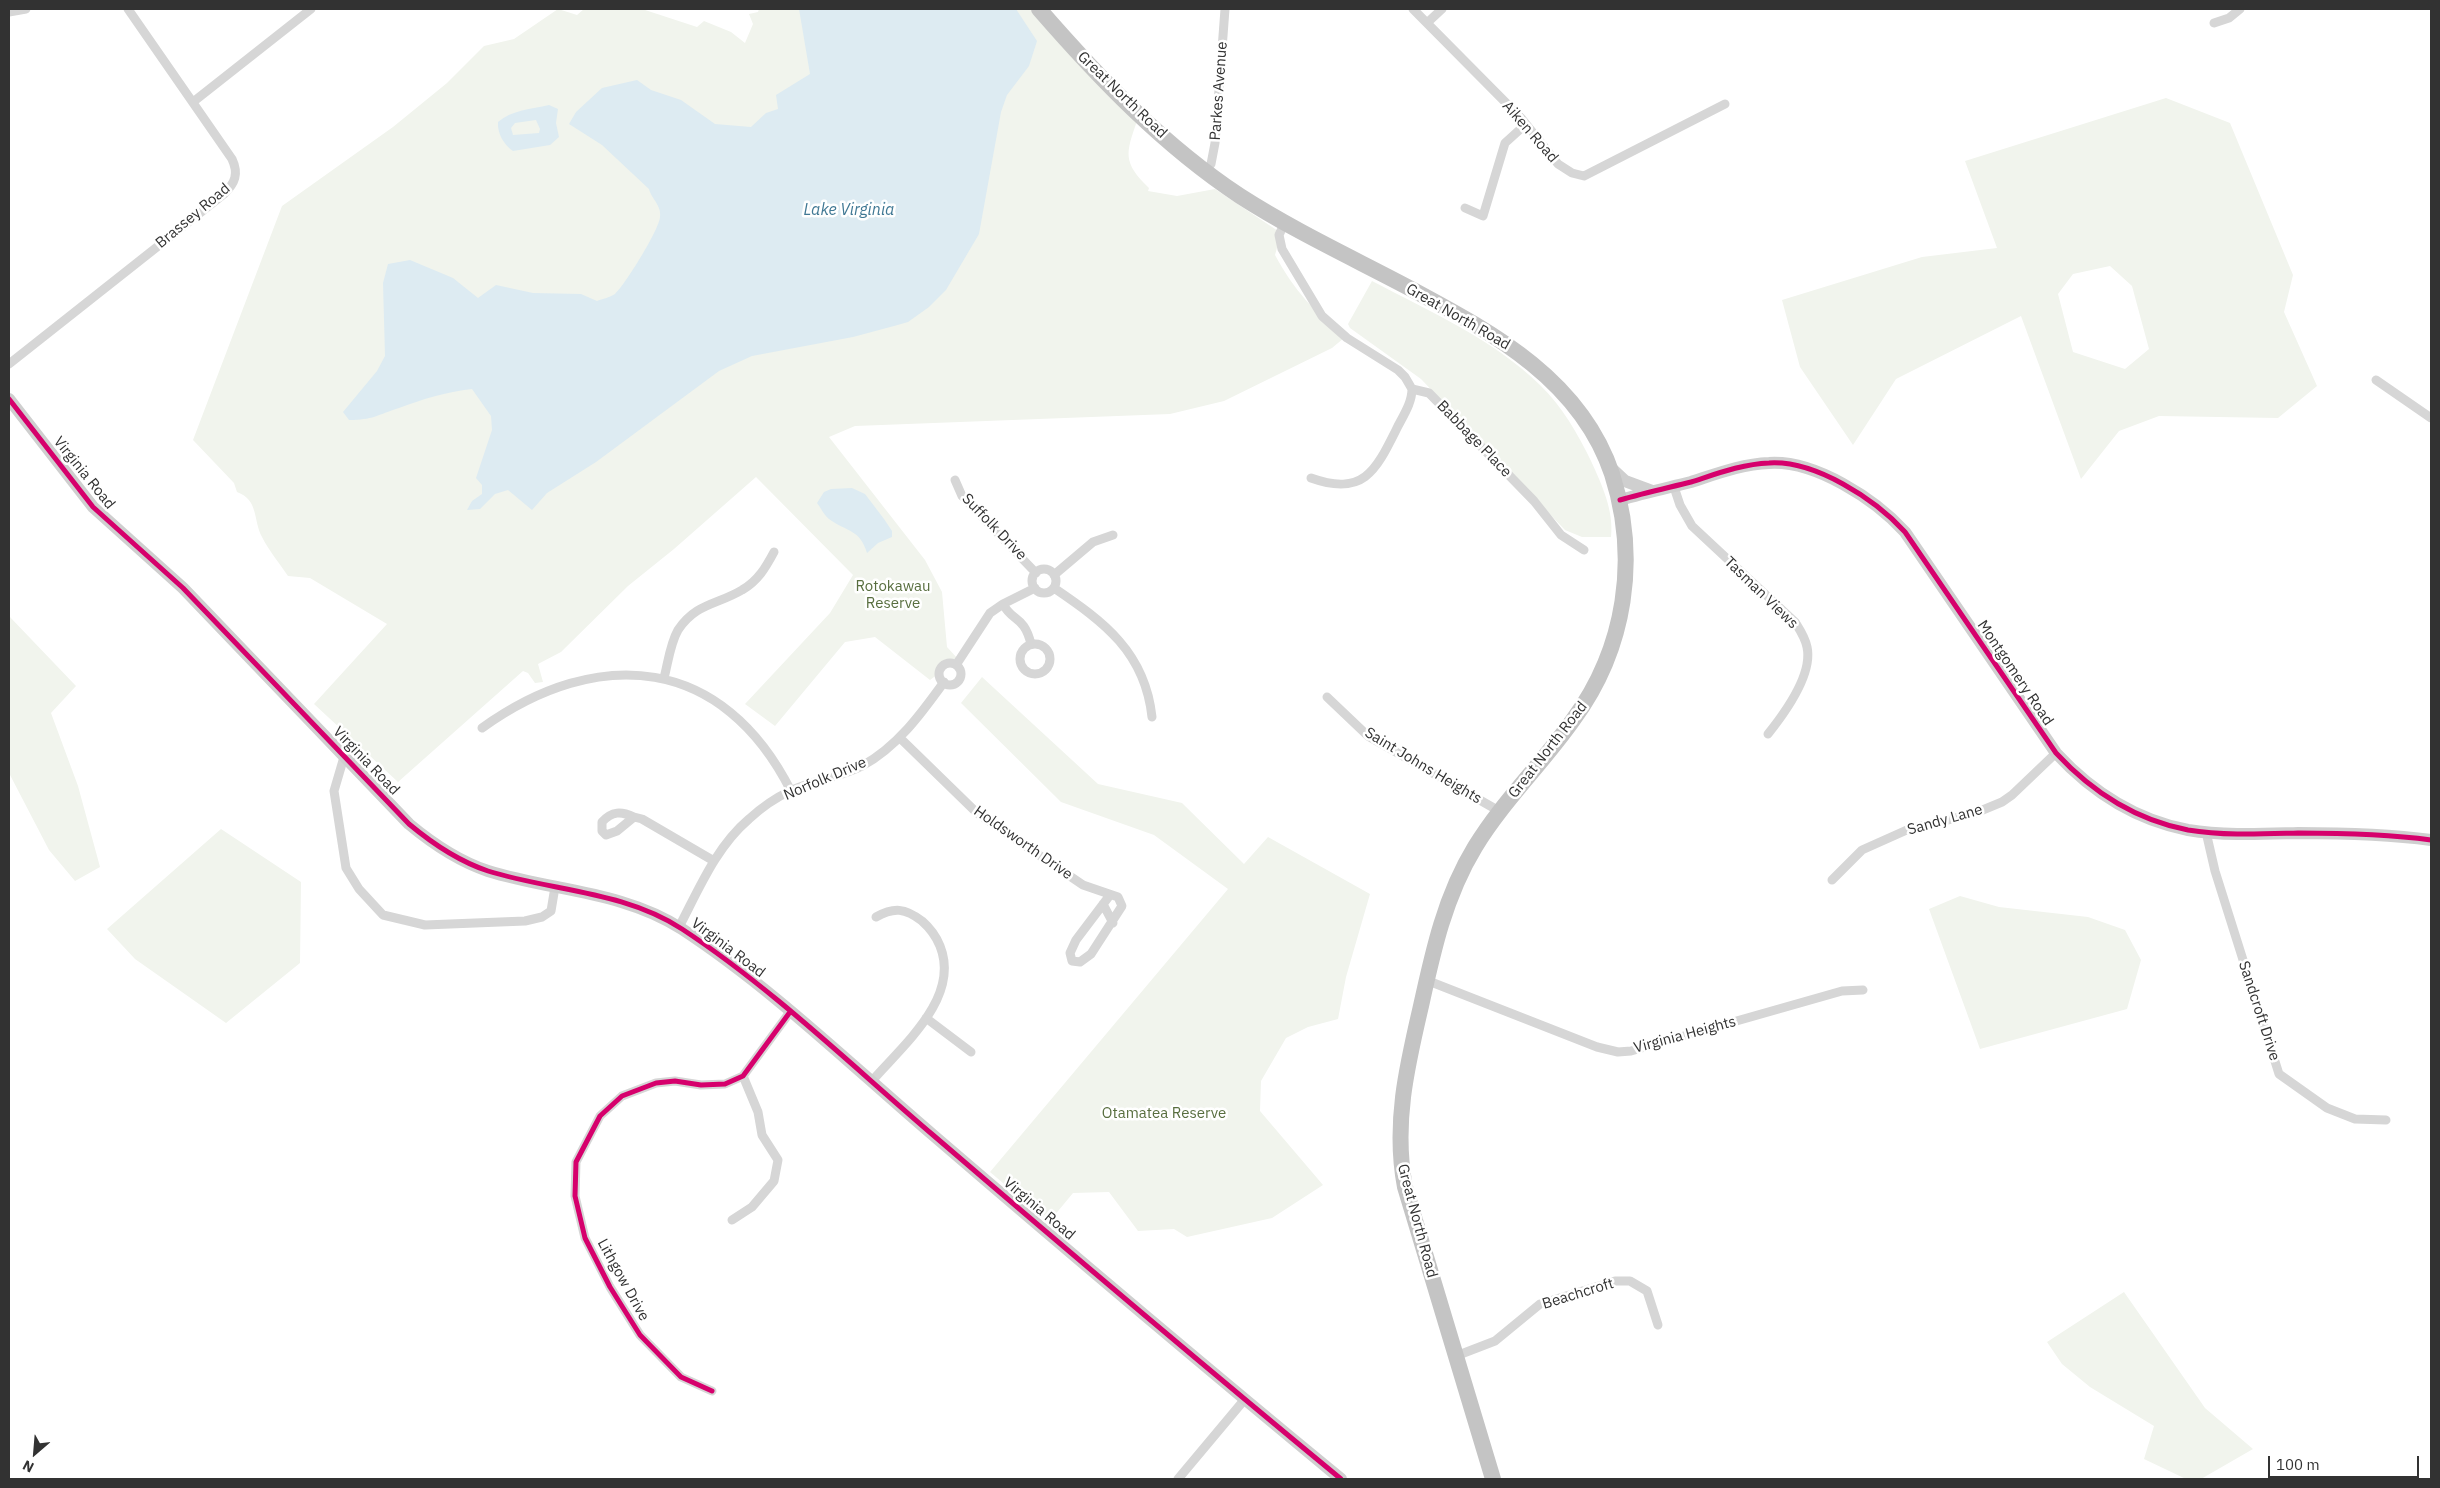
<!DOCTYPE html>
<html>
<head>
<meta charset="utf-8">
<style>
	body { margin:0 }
	#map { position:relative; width:2440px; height:1488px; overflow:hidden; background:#fff; font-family:"IBM Plex Sans",sans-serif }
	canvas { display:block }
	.frame { position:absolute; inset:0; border:10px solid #323232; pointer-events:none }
	.north { position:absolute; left:10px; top:1428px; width:50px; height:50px; -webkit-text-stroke:4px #fff; paint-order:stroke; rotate:207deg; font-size:14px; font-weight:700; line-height:20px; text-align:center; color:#323232 }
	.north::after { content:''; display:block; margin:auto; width:18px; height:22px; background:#323232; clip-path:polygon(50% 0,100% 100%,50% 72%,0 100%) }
	.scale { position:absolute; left:2268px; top:1456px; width:151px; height:22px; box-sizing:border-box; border:2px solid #323232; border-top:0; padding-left:6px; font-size:15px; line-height:18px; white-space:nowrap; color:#323232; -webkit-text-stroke:4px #fff; paint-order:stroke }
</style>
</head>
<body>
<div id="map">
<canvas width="2440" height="1488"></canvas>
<div class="frame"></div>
<div class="north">N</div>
<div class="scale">100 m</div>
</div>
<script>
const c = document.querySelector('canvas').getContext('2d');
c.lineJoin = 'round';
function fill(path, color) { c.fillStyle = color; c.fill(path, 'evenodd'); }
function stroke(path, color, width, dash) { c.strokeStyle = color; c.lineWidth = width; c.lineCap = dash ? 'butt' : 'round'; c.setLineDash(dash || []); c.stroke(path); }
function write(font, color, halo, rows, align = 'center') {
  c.font = font + ' "IBM Plex Sans",sans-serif'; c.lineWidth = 5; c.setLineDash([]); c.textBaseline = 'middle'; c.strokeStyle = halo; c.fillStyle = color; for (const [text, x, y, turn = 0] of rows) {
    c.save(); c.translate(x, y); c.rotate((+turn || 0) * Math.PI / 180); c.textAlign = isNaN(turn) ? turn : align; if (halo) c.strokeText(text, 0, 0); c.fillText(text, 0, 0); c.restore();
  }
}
const green = new Path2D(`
	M558,9L577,15L584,9H642L697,27L704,21L731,32L745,43L753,24L749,14L758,12L759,9H1031L1137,121C1126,153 1122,162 1149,188L1148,191L1177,196L1215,189L1281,233L1275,255C1295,292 1314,310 1344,338L1332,348L1224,401L1170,414L855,426L829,437L925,560L942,592L947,647L958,659L930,680L875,637L845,642L775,726L745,704L830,613L853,575L756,477L674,549L628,586L561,652L538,664L543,682L535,683L528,673L523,671L398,782L314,704L387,624L310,578L288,576C280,564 269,551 262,537C253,520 259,500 237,492L234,483L193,440L282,206L393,127L447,83L484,46L514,39Z
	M2166,98L2230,123L2293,275L2284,312L2317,386L2278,418L2159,416L2119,431L2081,479L2021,316L1896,379L1853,445L1800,367L1782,300L1922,257L1997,248L1965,161ZM2110,266L2132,286L2149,349L2125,369L2073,352L2058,294L2073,274Z
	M1372,281C1429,311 1493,339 1540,385C1562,406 1578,434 1591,461C1602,485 1614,511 1611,537H1582L1565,530L1421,379L1350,328L1348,324Z
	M9,616L76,686L51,713L78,786L100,867L75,881L49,850L9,773Z
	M982,677L1098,784L1182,803L1244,864L1268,837L1370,894L1346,977L1338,1019L1308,1027L1286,1038L1261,1081L1260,1111L1323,1185L1272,1218L1187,1237L1174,1229L1138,1231L1109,1192L1073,1193L1049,1222L990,1172L1228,889L1154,835L1061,802L961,703Z
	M221,829L301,882L300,963L226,1023L135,959L107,929Z
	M1960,896L1999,907L2088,917L2125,930L2141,960L2127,1009L1980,1049L1929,909Z
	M2124,1292L2205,1408L2253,1449L2201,1479H2186L2144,1459L2154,1426L2090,1387L2062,1364L2047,1342Z`);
const water = new Path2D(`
	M799,9H1016L1037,41L1029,66L1007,95L1001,112L979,234L946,290L929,307L908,322L894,326L853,337L752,356L719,371L596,462L547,493L532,510L508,490L495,494L480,509L467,510L472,501L482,494V485L476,478L492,430L491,416L472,389C446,392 423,399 399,408C377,415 373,420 349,420L343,412L377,371L385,356L383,283L388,264L410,260L453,278L478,298L496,285L533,293L581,294L597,301C602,299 611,297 615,294C625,285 659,230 660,217C662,206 651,198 649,189L602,145L569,124L576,112L602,88L637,80L651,90L681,100L715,124L751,127L766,113L778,109L776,95L810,74Z
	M549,105L558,109L556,123L559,137L550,145L513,151C504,145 497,133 498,122C512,110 531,109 549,105ZM536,120L540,129L539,133L513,135L511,128L515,123Z
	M831,489L852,488L865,494L884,519L892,531V537L878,543L867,553C860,529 847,532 829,519C824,515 821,508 817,503L824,492Z`);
const street = new Path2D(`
	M1413,9L1522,119L1558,164L1572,173L1584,176L1725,104
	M9,12L26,9
	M1428,22L1442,9
	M2214,23L2229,18L2240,9
	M193,102L311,9
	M1206,171L1211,164L1215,143L1225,9
	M1465,208L1483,216L1505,143L1526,124
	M1285,222L1279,235L1282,249L1322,316L1347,338L1398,370L1405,377L1412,389L1429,393L1534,501L1561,535L1584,550
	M9,364L224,194C235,183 239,174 232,159L128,9
	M2376,380L2431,418
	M1311,478C1364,497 1376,470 1397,428C1403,416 1412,403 1412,389
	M955,480L962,496L1036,573
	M1674,487L1680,505L1692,526L1795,622C1800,630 1805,637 1807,647C1813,674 1784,714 1768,734
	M1032 581a12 12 0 1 1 24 0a12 12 0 1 1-24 0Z
	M1054,575L1093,542L1113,535
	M1054,588C1104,622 1145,652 1152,717
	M1003,604C1012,622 1024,615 1031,644
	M1020 659a15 15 0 1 1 30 0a15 15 0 1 1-30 0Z
	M939 674a11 11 0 1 1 22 0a11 11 0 1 1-22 0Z
	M956,665L990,613L1003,604L1035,588
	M664,678C668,663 670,644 678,630C696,603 717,605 742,590C758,581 766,567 774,552
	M1327,697L1368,736L1499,811
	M482,728C599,644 723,656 791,791
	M900,738L977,813L1083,885L1118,897L1122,906L1091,954L1080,962L1072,961L1070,953L1076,940L1110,895
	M344,757L334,791L346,868L359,889L383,915L425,925L525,921L542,917L551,911L555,887
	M634,817C621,811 612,811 602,822V831L606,835L617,831L634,817L642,819L714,861
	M2206,832L2215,871L2279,1074L2327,1108L2355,1119L2386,1120
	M1832,880L1862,850L1909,829L1973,814L2002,802L2012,795L2056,753
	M1103,904L1113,923
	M679,927C699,889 716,847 749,819C761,808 775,798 790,791C813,780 839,778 862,766C897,747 921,714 944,682
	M1426,980L1597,1047L1618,1052L1631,1051L1842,991L1863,990
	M926,1018L971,1052
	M871,1082C902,1046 961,998 940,946C936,936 930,928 922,921C905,908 894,907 876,917
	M732,1220L752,1207L774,1181L778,1160L762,1135L758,1112L743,1076
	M1456,1356L1495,1341L1540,1304L1615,1281H1630L1647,1291L1658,1325
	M712,1391L681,1377L640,1335L610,1287L585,1238L575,1196L576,1162L600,1116L622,1096L656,1083L675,1081L701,1085L725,1084L743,1076L790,1012
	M1178,1479L1245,1399`);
const secondary = new Path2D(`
	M9,399L93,507L183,588L409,824C433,844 458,861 488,871C552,891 624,891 682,929C772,988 851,1065 933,1135C1068,1251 1204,1366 1341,1479
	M1610,467L1625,481L1652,491
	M1620,500C1644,493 1667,488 1691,482C1716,474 1742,464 1769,463C1815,460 1875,499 1905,532L2056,753C2092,792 2136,820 2188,830C2224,836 2262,834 2298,833C2343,833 2387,834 2431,840`);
const highway = new Path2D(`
	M1039,9C1099,78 1163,145 1240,196C1296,232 1357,260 1415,291C1495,334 1581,381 1612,474C1639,558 1626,648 1573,720C1542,764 1503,801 1475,847C1445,896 1433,951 1421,1006C1407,1066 1393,1124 1405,1187L1493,1479`);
const cycleway = new Path2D(`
	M9,399L93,507L183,588L409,824C433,844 458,861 488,871C552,891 624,891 682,929C772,988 851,1065 933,1135C1068,1251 1204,1366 1341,1479
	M1620,500C1644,493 1667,488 1691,482C1716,474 1742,464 1769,463C1815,460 1875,499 1905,532L2056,753C2092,792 2136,820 2188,830C2224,836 2262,834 2298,833C2343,833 2387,834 2431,840
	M712,1391L681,1377L640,1335L610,1287L585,1238L575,1196L576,1162L600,1116L622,1096L656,1083L675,1081L701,1085L725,1084L743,1076L790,1012`);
const streetNames = [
	["Parkes Avenue",1219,91,-86],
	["Great North Road",1122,95,44],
	["Aiken Road",1530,132,49],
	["Brassey Road",193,216,-40],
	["Great North Road",1458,317,30],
	["Babbage Place",1474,439,46],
	["Virginia Road",84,473,51],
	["Suffolk Drive",994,527,46],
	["Tasman Views",1761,593,44],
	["Montgomery Road",2015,673,56],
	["Great North Road",1548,750,-52],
	["Virginia Road",366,761,46],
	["Saint Johns Heights",1423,766,31],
	["Norfolk Drive",825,779,-23],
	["Sandy Lane",1945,820,-16],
	["Holdsworth Drive",1023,843,35],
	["Virginia Road",728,948,37],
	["Sandcroft Drive",2259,1011,72],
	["Virginia Heights",1685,1035,-15],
	["Virginia Road",1039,1209,40],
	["Great North Road",1417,1221,75],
	["Lithgow Drive",623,1280,61],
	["Beachcroft",1578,1294,-17]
];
const parkNames = [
	["Rotokawau",893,587],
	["Reserve",893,604],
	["Otamatea Reserve",1164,1114]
];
const waterNames = [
	["Lake Virginia",849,210]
];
fill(green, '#f1f4ed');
fill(water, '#ddebf2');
stroke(street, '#d6d6d6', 9);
stroke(secondary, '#cfcfcf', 12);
stroke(highway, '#c4c4c4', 16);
stroke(cycleway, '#d6006c', 5);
write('15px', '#323232', '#fff', streetNames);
write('15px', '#586e3f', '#fff', parkNames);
write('italic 16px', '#407894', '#fff', waterNames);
</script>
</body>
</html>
